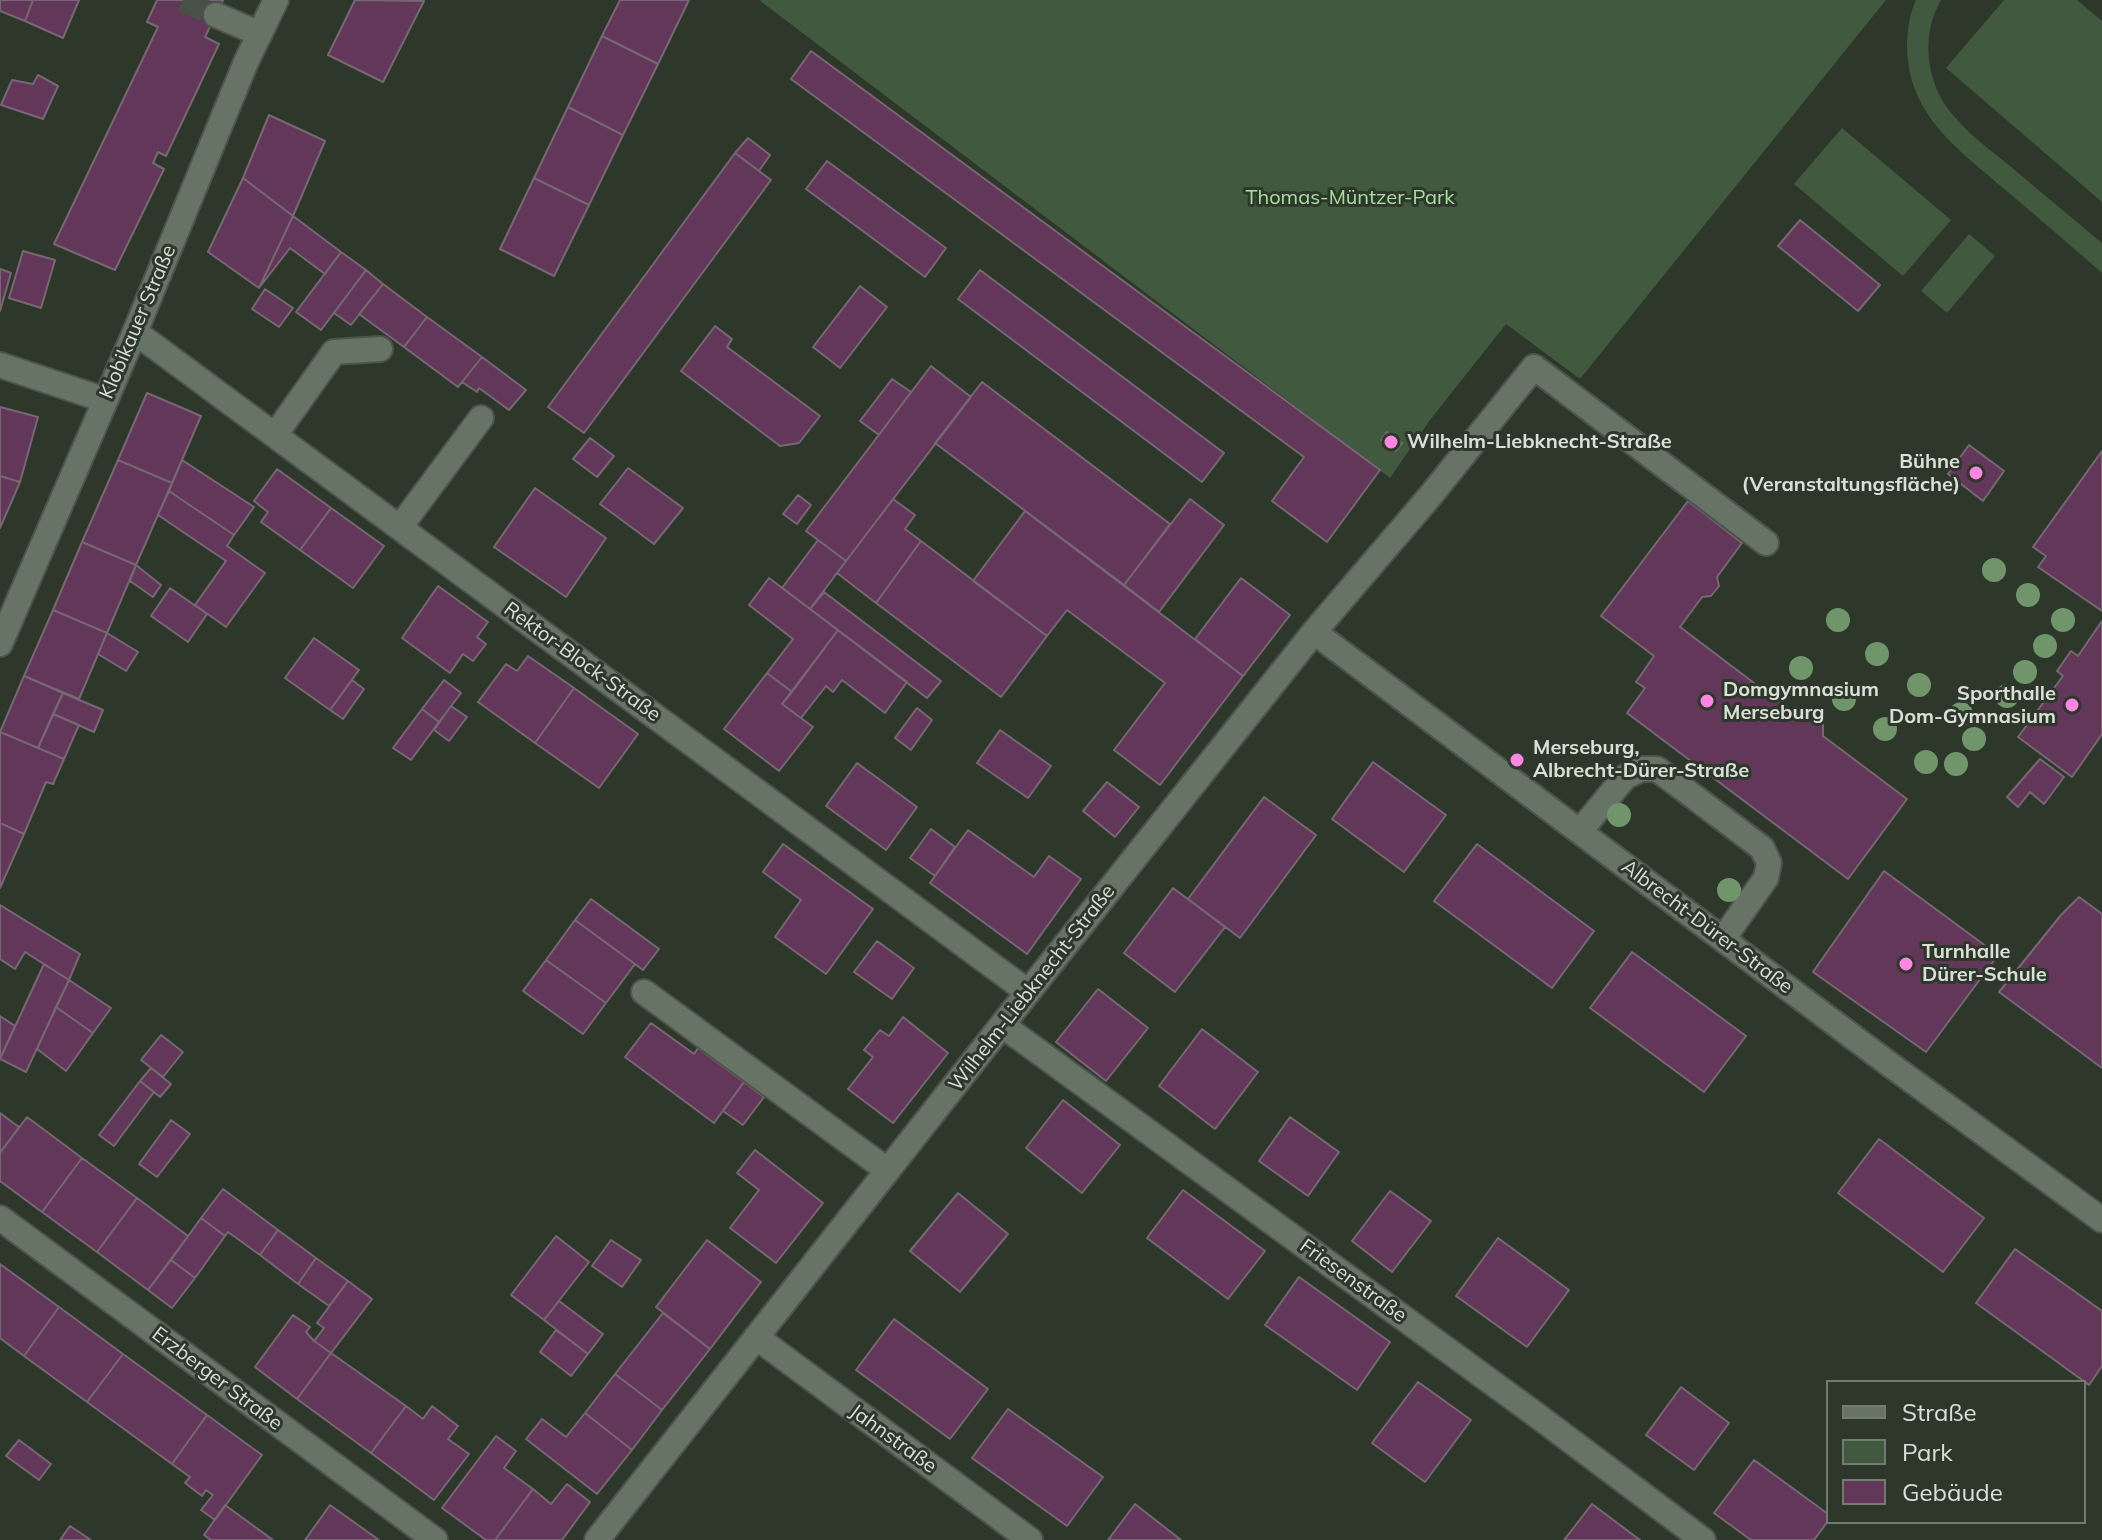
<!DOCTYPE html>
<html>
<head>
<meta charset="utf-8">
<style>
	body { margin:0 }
	#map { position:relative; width:2102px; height:1540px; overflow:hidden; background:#2d382b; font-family:Mulish,sans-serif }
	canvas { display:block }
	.legend { position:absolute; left:1826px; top:1380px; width:260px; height:144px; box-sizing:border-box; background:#2d382b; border:2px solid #727b70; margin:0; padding:10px 14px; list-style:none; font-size:24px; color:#dae0d8 }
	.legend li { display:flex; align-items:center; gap:16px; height:40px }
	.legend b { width:40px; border:2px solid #727b70 }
</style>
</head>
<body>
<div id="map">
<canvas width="2102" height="1540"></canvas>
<ul class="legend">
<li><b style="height:10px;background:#667365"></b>Straße</li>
<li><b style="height:22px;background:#41593e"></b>Park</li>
<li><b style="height:22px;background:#623759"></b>Gebäude</li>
</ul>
</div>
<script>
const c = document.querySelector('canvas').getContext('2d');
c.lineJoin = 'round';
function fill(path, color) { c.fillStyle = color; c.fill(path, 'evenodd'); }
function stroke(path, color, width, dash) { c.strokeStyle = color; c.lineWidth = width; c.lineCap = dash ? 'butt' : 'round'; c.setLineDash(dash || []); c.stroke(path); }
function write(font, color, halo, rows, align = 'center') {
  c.font = font + ' Mulish,sans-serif'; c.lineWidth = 6; c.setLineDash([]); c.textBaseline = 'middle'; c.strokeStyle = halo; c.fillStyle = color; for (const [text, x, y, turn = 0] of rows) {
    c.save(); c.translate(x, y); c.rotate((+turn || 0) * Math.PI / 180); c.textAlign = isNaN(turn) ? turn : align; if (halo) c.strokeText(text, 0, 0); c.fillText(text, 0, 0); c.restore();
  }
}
const green = new Path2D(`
	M759,0H1886L1580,379L1506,324L1430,420L1390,478Z
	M1916,0H1941C1920,36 1926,84 1953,115C1971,137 1996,154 2017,172C2045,196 2074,219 2102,243V273C2071,246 2040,219 2009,193C1961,151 1909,118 1907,48C1907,32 1909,15 1916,0Z
	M2004,0H2077L2102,21V202L1946,68Z
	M1842,128L1951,220L1903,276L1794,184Z
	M1969,234L1995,256L1947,313L1921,291Z`);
const building = new Path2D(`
	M0,0H33L25,21L0,11Z
	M33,0H79L63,38L25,21Z
	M157,0H223L205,37L219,44L166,156L158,152L153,163L164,169L115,270L54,244L158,27L147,22Z
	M355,0L424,1L383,82L328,55Z
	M620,0H689L658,64L602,36Z
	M602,36L658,64L623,135L568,107Z
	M811,51L1380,470L1327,542L1272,501L1304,457L791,79Z
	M38,75L58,86L43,119L1,105L12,80L33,84Z
	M568,107L623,135L589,205L534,178Z
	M269,115L325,141L293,216L243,178Z
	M748,138L770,155L759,171L735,153Z
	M735,153L771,180L584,433L548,407Z
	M827,161L946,248L925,277L806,189Z
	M243,178L293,216L259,288L208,252Z
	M534,178L589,205L554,276L500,249Z
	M293,216L341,252L325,274L290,248L259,288Z
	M1800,220L1880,285L1858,311L1778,246Z
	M23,251L55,260L41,308L9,298Z
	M341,252L366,270L321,330L296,312Z
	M0,269L11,273L0,311Z
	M366,270L383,284L351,325L334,313Z
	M980,270L1224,453L1202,482L958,299Z
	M383,284L427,317L404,347L359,314Z
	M860,286L887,307L840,368L813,347Z
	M265,289L293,308L279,327L252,309Z
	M427,317L482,357L458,387L404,347Z
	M715,326L732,339L727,347L820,416L799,443L780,446L681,371Z
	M482,357L526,390L509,410L479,388L477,392L462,382Z
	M931,366L971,397L846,561L806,531Z
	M892,379L911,392L879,435L860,421Z
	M982,382L1170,524L1124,585L935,443Z
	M147,393L201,416L172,483L118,460Z
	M0,407L38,417L20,482L0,476Z
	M1387,432L1402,443L1396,451L1381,440Z
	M590,438L614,456L597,477L573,459Z
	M1969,445L2004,471L1983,501L1948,474Z
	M2102,451V611L2038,567L2046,556L2033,547Z
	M118,460L172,483L136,565L82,542Z
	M182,460L254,507L234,535L169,491Z
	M628,468L683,508L654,544L600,504Z
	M277,469L331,508L300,550L261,522L268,512L254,501Z
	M0,476L20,482L0,528Z
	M535,488L606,538L566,597L494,547Z
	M169,491L234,535L227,546L265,573L226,627L195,605L226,561L158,515Z
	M798,495L811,505L797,524L783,514Z
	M893,499L915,515L905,529L921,541L876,603L837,573Z
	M1190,499L1224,525L1159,612L1124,585Z
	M1688,501L1742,543L1717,577L1719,586L1711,596L1702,597L1680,627L1803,720L1815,718L1823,724V736L1907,799L1848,879L1627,713L1645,688L1636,682L1654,656L1601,616Z
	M331,508L384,546L353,588L300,550Z
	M1025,511L1243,676L1160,785L1114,750L1165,683L1067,610L1047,636L973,581Z
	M818,540L846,561L810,609L782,588Z
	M921,541L1047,636L1001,697L876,603Z
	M82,542L136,565L107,633L53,610Z
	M136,565L161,585L153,597L130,581Z
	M769,578L838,630L792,692L767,673L793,639L749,605Z
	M1241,578L1290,615L1243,676L1195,639Z
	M438,586L488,622L477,637L486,644L473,661L463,654L450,673L402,638Z
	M170,588L207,614L188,642L151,616Z
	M824,592L941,681L927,698L810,609Z
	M53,610L107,633L79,699L24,676Z
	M2102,621V734L2072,777L2018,737L2063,676L2057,671L2071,651L2078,656Z
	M838,630L907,682L885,713L842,680L833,692L826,686L801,718L782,704Z
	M107,633L138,652L126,671L98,654Z
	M314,638L359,670L330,710L285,678Z
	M528,656L574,688L535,743L478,702L506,664L517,671Z
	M767,673L792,692L782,704L813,727L779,771L724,729Z
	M24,676L63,693L38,748L0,732Z
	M352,680L364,689L343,719L330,710Z
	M444,680L461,693L439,722L422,709Z
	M574,688L638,734L599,788L535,743Z
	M63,693L103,710L94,732L53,714Z
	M451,706L467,717L449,741L434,730Z
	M917,708L932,720L911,750L895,738Z
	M422,709L439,722L411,760L393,748Z
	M53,714L79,725L64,759L38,748Z
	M1000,730L1051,766L1028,798L977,763Z
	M0,732L64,759L53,784L46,782L24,834L0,823Z
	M2040,759L2064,777L2044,804L2030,792L2018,807L2007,797Z
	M1373,762L1446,815L1404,872L1332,819Z
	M857,763L917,807L886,850L826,806Z
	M1107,782L1139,807L1115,837L1083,811Z
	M1264,797L1316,835L1240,938L1188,899Z
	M0,823L24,834L0,888Z
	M931,829L955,847L935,876L910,858Z
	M968,830L1034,877L1049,856L1081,879L1027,954L930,883Z
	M783,844L873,909L826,974L775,937L801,900L763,872Z
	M1477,844L1594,931L1552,988L1434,901Z
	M1884,871L1998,955L1926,1052L1813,972Z
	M1173,888L1225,927L1175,992L1124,953Z
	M2079,897L2102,914V1068L1999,992L2061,915Z
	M591,899L659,949L643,970L575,920Z
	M0,905L80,954L69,980L25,952L15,969L0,959Z
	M575,920L635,964L606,1003L546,960Z
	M877,941L914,968L892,999L854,972Z
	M1632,952L1746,1036L1704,1092L1590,1008Z
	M546,960L606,1003L583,1034L523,991Z
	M44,964L69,980L26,1072L0,1059Z
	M69,980L111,1008L93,1033L56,1007Z
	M1098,989L1148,1028L1106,1081L1056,1042Z
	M56,1007L93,1033L66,1071L37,1049Z
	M0,1016L15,1026L0,1059Z
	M903,1017L948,1053L893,1123L848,1089L873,1057L864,1050L880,1030L889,1036Z
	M651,1023L694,1054L698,1048L744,1082L714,1123L625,1057Z
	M1202,1029L1258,1072L1215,1129L1159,1086Z
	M161,1035L183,1052L163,1077L141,1060Z
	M151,1068L171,1084L160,1097L140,1081Z
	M140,1081L154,1092L114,1146L99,1135Z
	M744,1082L764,1097L743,1125L723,1111Z
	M1063,1100L1120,1145L1082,1193L1026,1148Z
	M0,1113L19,1127L0,1153Z
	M27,1117L82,1158L42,1212L0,1181V1153Z
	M1290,1117L1339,1152L1308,1196L1259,1161Z
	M171,1120L190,1134L157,1177L139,1164Z
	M1879,1139L1984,1218L1943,1272L1838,1193Z
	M755,1150L823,1203L776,1263L730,1228L759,1190L737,1173Z
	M82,1158L137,1198L97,1252L42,1212Z
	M223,1189L278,1230L260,1255L228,1232L225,1236L201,1218Z
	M1183,1190L1265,1251L1228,1299L1147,1238Z
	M1390,1191L1431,1221L1392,1272L1352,1241Z
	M958,1193L1008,1234L960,1292L910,1251Z
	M137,1198L188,1236L148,1290L97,1252Z
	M201,1218L225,1236L195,1278L171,1260Z
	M278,1230L316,1258L298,1284L260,1255Z
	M556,1236L589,1262L544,1320L511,1295Z
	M1498,1238L1569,1290L1527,1347L1456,1296Z
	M611,1240L641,1260L622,1287L592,1266Z
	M707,1240L761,1282L710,1349L656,1307Z
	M2015,1249L2102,1311V1366L2089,1385L1976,1303Z
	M316,1258L348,1281L329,1306L298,1284Z
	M171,1260L195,1278L172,1308L148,1290Z
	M0,1264L59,1307L24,1356L0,1338Z
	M1299,1277L1390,1342L1357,1390L1265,1325Z
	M348,1281L372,1299L331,1353L314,1341L324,1328L317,1323Z
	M559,1301L603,1334L588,1354L544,1320Z
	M59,1307L123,1354L87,1402L24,1356Z
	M663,1313L710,1349L662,1410L615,1374Z
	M293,1315L310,1327L306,1332L314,1341L331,1353L297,1399L255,1367Z
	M894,1319L988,1389L950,1439L856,1370Z
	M556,1330L588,1354L571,1376L540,1352Z
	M331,1353L406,1406L371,1453L297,1399Z
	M123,1354L207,1415L172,1464L87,1402Z
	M615,1374L662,1410L632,1450L585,1413Z
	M1418,1382L1471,1420L1425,1482L1372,1443Z
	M1681,1387L1729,1423L1694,1470L1646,1435Z
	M406,1406L423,1419L432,1406L458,1426L448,1439L469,1454L434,1500L371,1453Z
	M1008,1409L1103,1477L1067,1526L972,1458Z
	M585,1413L632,1450L597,1494L526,1439L542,1419L566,1437Z
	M207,1415L262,1455L215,1520L201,1510L213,1495L206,1490L202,1496L185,1483L190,1477L172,1464Z
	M496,1436L516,1451L504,1468L533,1489L495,1540H486L442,1508Z
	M19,1440L51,1464L39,1480L6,1456Z
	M1754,1460L1828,1514V1521L1814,1540H1751L1714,1513Z
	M567,1484L590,1502L562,1540H495L533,1489L551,1504Z
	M1135,1504L1181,1540H1108Z
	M1592,1504L1640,1540H1564Z
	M225,1505L273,1540H211L204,1535Z
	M330,1505L379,1540H305Z
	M70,1526L91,1540H60Z`);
const minorTunnel = new Path2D(`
	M183,0L216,15`);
const minor = new Path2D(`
	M216,15L260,34
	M135,332L1028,992
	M0,365L105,400
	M275,435L334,352L380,349
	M400,527L481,418
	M1314,632L1877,1055L2102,1220
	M0,644L135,332L246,62L276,0
	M1580,831L1625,777L1641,769H1657L1762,848L1769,863L1766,878L1723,939
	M644,992L887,1170
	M1002,1025L1535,1414L1703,1540
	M0,1218L435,1540
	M756,1337L1030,1540
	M597,1540L1002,1025L1314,632L1431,495L1534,367L1766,543`);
const trees = [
	[1994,570],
	[2028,595],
	[1838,620],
	[2063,620],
	[2045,646],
	[1877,654],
	[1801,668],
	[2025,672],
	[1919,685],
	[2007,696],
	[1844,699],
	[1961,714],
	[1885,729],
	[1974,739],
	[1926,762],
	[1956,764],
	[1619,815],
	[1729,890]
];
const markers = [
	[1391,442,8,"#fc86e4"],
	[1976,473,8,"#fc86e4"],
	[1707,701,8,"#fc86e4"],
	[2072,705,8,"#fc86e4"],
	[1517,760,8,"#fc86e4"],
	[1906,964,8,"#fc86e4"]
];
const parkNames = [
	["Thomas-Müntzer-Park",1350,198]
];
const streetNames = [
	["Klobikauer Straße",138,322,-67],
	["Rektor-Block-Straße",582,662,36],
	["Albrecht-Dürer-Straße",1707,927,37],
	["Wilhelm-Liebknecht-Straße",1032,988,-52],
	["Friesenstraße",1353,1281,36],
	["Erzberger Straße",217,1379,37],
	["Jahnstraße",893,1439,36]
];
const poiNames = [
	["Wilhelm-Liebknecht-Straße",1407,442],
	["Bühne",1960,462,"right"],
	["(Veranstaltungsfläche)",1960,485,"right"],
	["Domgymnasium",1723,690],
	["Merseburg",1723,713],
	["Sporthalle",2056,694,"right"],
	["Dom-Gymnasium",2056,717,"right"],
	["Merseburg,",1533,748],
	["Albrecht-Dürer-Straße",1533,771],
	["Turnhalle",1922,952],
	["Dürer-Schule",1922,975]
];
fill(green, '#41593e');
fill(building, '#623759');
stroke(building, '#776773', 2);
stroke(minorTunnel, '#475145', 24, [24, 12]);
stroke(minor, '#4c554b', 28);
stroke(minor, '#667365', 24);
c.fillStyle = '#70956b';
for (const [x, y] of trees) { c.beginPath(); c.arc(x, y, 12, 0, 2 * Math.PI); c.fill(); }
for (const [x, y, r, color] of markers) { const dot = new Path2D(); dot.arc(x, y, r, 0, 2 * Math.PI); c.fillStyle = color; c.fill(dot); stroke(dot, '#2d382b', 3); }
write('20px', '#a7e19f', '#2d382b', parkNames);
write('20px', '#dae0d8', '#2d382b', streetNames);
write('bold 20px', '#dae0d8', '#2d382b', poiNames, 'left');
</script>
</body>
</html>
